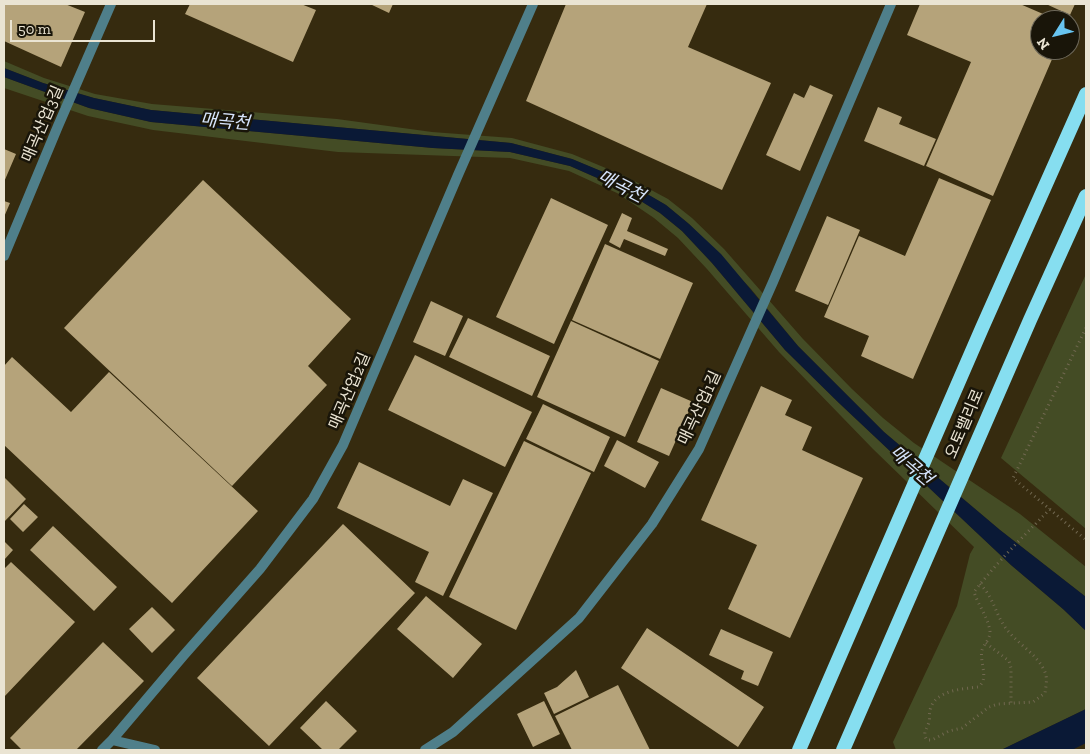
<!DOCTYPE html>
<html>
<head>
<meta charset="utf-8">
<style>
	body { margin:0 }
	#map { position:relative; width:1090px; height:754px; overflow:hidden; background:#362b0f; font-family:"Zilla Slab",serif }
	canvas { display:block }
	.frame { position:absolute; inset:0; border:5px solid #eae4d3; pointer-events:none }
	.north { position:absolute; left:1030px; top:10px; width:50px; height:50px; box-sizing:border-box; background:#191509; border:1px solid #6d685a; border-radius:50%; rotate:234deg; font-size:14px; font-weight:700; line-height:20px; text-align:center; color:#eae4d3 }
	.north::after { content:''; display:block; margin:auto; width:18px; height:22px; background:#68c4f0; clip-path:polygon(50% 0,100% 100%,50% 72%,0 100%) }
	.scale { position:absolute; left:10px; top:20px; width:145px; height:22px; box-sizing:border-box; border:2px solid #eae4d3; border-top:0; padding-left:6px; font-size:15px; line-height:18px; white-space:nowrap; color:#eae4d3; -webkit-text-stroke:4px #191509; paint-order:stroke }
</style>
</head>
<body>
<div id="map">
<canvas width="1090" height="754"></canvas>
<div class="frame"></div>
<div class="north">N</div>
<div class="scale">50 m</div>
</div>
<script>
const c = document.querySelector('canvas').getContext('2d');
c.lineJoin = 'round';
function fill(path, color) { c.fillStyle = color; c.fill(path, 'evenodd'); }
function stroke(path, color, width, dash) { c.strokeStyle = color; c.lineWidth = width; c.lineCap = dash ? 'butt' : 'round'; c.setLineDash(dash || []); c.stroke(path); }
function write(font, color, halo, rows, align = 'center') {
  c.font = font + ' "Zilla Slab","Noto Sans KR",serif'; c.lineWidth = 5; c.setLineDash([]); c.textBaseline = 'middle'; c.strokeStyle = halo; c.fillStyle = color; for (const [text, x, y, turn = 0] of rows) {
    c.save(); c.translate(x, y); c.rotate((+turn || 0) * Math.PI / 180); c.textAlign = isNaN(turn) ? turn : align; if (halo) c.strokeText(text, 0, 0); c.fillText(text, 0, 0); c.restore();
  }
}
const green = new Path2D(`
	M4,61L44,78L95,94L152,104L337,119L432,132L512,138L572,154L625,176L668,199L692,218L724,249L803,339L852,389L883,418L914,443L1020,514L1086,567V597L1000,530L884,432L798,346L751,289L689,224L666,205L624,181L572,159L511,143L151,110L94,98L43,83L4,68Z
	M4,77L89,108L151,122L433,148L510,152L570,166L620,188L660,213L682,231L712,263L785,350L839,403L1011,565L1063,609L1086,631V709L1001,750H896L893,742L957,606L970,554L974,547L873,449L779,352L707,269L678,238L654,218L617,193L569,171L510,158L338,152L153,130L88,116L4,88Z
	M1086,274V529L1001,458Z`);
const water = new Path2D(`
	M4,68L43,83L94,98L151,110L511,143L572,159L625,181L666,205L689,224L721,254L798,346L884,432L1000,530L1086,597V631L1063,609L1011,565L839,403L785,350L712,263L682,231L660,213L620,188L570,166L510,152L433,148L151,122L89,108L4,77Z
	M1086,709V743L1072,750H1001Z`);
const building = new Path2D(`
	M4,4H65L85,12L61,67L4,41Z
	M190,4H301L316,10L293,62L185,14Z
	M370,4H393L389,13Z
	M566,4H707L688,47L771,83L722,190L526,101Z
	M920,4H1020L1057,20H1040V50H1056L993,196L926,166L971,62L907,35Z
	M1046,4H1075L1070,15Z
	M810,85L833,95L800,171L766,155L794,93L804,98Z
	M878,107L902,117L899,124L936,139L924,166L864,141Z
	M4,149L16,154L4,182Z
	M939,178L991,200L913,379L861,356L869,336L824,317L859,236L905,256Z
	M203,180L351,319L308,366L327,385L232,486L64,328Z
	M551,198L608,225L554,344L496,317Z
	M4,201L10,203L4,217Z
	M622,213L632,218L627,231L668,249L665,256L624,239L620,248L609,242Z
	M827,216L860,230L828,305L795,291Z
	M605,244L693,283L660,359L572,320Z
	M431,301L463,316L445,356L413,342Z
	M468,318L550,356L532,396L449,357Z
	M571,321L659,361L625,437L537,397Z
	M415,355L532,412L505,467L388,410Z
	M12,357L71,412L109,372L258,511L172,603L4,445V366Z
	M761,386L792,400L785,415L812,427L802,450L863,478L790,638L728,609L757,545L701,520Z
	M661,388L693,402L669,456L637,442Z
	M543,404L610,437L594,472L526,439Z
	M617,440L659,462L645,488L604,466Z
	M524,441L591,473L516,630L449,597Z
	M359,462L450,506L463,479L493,493L443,596L415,582L429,552L337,508Z
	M4,477L26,499L4,522Z
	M24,504L38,517L23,532L10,519Z
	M343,524L415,593L269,746L197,678Z
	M53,526L117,587L94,611L30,550Z
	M4,541L13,550L4,560Z
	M11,562L75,622L4,697V569Z
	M426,596L482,644L453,678L397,629Z
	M152,607L175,630L152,653L129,629Z
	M647,628L764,707L738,747L621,668Z
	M721,629L773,652L758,686L741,679L744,671L709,655Z
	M103,642L144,681L76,750H22L10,738Z
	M576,670L589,697L554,714L544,693L557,687Z
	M618,685L650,750H572L555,716Z
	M326,701L357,731L338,750H323L300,728Z
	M544,701L560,734L533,747L517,714Z`);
const path = new Path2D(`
	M1086,328L1013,478L1086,540
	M980,584C994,598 995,613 1005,627C1016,643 1036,653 1044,670C1048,677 1046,686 1045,693L1033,702L998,704L989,707L962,728L949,731L932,740H927C922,733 927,729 929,722C930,718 929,713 930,710C935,690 962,689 978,687C990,679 979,662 982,650C984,644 990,639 990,632C989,619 978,605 974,592C997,562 1024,536 1050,509
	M986,643L1009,661L1011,668V703`);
const minor = new Path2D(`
	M4,256L58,126L111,4
	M112,740L184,655L260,569L313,499L343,445L458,175L533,4
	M102,750L112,740L155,750
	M425,750L453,732L579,618L652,524L699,449L773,282L891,4`);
const trunk = new Path2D(`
	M799,750L982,328L1086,94
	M843,750L1030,320L1086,196`);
const streetNames = [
	["매곡산업3길",43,124,-67],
	["매곡산업2길",350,391,-67],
	["매곡산업1길",700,408,-65],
	["오토밸리로",965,424,-67]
];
const waterNames = [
	["매곡천",225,122,5],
	["매곡천",621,187,27],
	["매곡천",911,466,41]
];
fill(green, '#444c25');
fill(water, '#0a1936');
fill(building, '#b5a37a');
stroke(path, '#716850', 3, [1, 4]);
stroke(minor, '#4f7f8a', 10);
stroke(trunk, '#86def0', 14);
write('16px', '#eae4d3', '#191509', streetNames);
write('italic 18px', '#d7e5fd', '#191509', waterNames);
</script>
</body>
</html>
